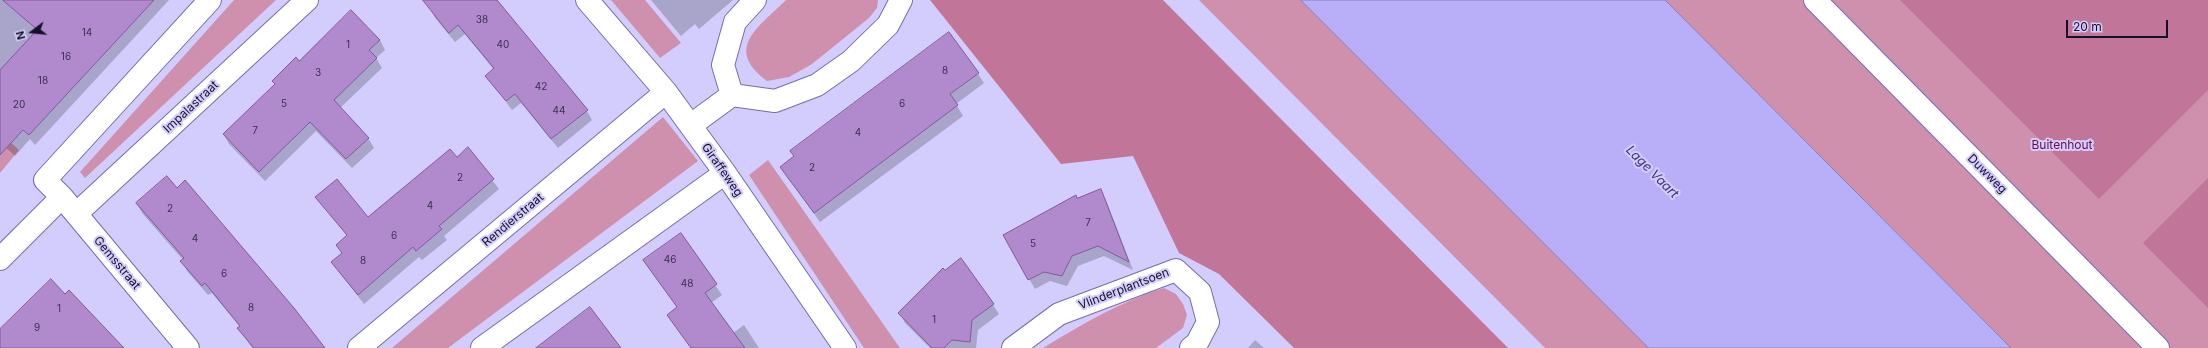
<!DOCTYPE html>
<html>
<head>
<meta charset="utf-8">
<style>
	body { margin:0 }
	#map { position:relative; width:2208px; height:348px; overflow:hidden; background:#d3cdfd; font-family:Inter,sans-serif }
	canvas { display:block }
	.north { position:absolute; left:12px; top:12px; width:40px; height:40px; -webkit-text-stroke:3px #d3cdfd; paint-order:stroke; rotate:254deg; font-size:11px; font-weight:700; line-height:16px; text-align:center; color:#150f2b }
	.north::after { content:''; display:block; margin:auto; width:14px; height:18px; background:#150f2b; clip-path:polygon(50% 0,100% 100%,50% 72%,0 100%) }
	.scale { position:absolute; left:2066px; top:20px; width:102px; height:18px; box-sizing:border-box; border:2px solid #150f2b; border-top:0; padding-left:5px; font-size:12px; line-height:14px; white-space:nowrap; color:#150f2b; -webkit-text-stroke:3px #d3cdfd; paint-order:stroke }
</style>
</head>
<body>
<div id="map">
<canvas width="2208" height="348"></canvas>
<div class="north">N</div>
<div class="scale">20 m</div>
</div>
<script>
const c = document.querySelector('canvas').getContext('2d');
c.lineJoin = 'round';
function fill(path, color) { c.fillStyle = color; c.fill(path, 'evenodd'); }
function stroke(path, color, width, dash) { c.strokeStyle = color; c.lineWidth = width; c.lineCap = dash ? 'butt' : 'round'; c.setLineDash(dash || []); c.stroke(path); }
function write(font, color, halo, rows, align = 'center') {
  c.font = font + ' Inter,sans-serif'; c.lineWidth = 4; c.setLineDash([]); c.textBaseline = 'middle'; c.strokeStyle = halo; c.fillStyle = color; for (const [text, x, y, turn = 0] of rows) {
    c.save(); c.translate(x, y); c.rotate((+turn || 0) * Math.PI / 180); c.textAlign = isNaN(turn) ? turn : align; if (halo) c.strokeText(text, 0, 0); c.fillText(text, 0, 0); c.restore();
  }
}
const green = new Path2D(`
	M234,0H276L85,178L80,172Z
	M611,0H645L681,43L660,58Z
	M786,0H878L877,8L869,18L812,64L789,77L767,81C723,48 759,27 786,0Z
	M1199,0H1301L1649,348H1545Z
	M1665,0H2208V348H2011Z
	M663,117L698,161L448,348H392Z
	M0,133L19,150L0,173Z
	M768,160L900,348H864L749,175Z
	M1164,288L1176,294L1183,304L1187,315L1183,328L1156,348H1043C1081,325 1121,301 1164,288Z`);
const forest = new Path2D(`
	M930,0H1163L1508,348H1294L1219,274L1179,253L1133,156L1061,164Z
	M1900,0H2208V90L2099,199Z
	M2208,178V308L2143,243Z`);
const water = new Path2D(`
	M1301,0H1665L2011,348H1649Z`);
const shadow = new Path2D(`
	M0,0H169L35,145L30,139L15,156L0,142Z
	M434,0H495L587,111L592,120L558,148L521,103L512,110L487,76L494,70L465,34L455,42L436,19L430,9L437,3Z
	M651,0H733L699,29L695,24L681,36Z
	M380,40L385,50L376,58L382,68L340,108L368,138L374,148L352,168L316,131L265,181L229,144L224,135L275,85L273,81L299,62Z
	M978,74L984,83L956,104L963,116L820,222L781,167Z
	M468,149L499,189L444,236L447,240L422,260L419,257L364,304L332,263L342,254L337,245L347,236L317,197L367,218Z
	M1101,190L1106,200L1133,270L1104,256L1078,266L1067,286L1050,281L1035,289L1004,235Z
	M137,204L323,348H252L239,329L240,327L212,293L208,295L187,271L182,261L183,260L142,213Z
	M680,235L722,295L711,303L733,333L744,325L759,348H691L678,308L645,260Z
	M993,305L999,314L978,330L976,348H930L905,323L900,313Z
	M1255,340L1264,348H1248Z`);
const building = new Path2D(`
	M3,0H154L29,135L23,130L0,155V70L37,30Z
	M423,0H497L588,110L551,139L515,94L506,101L485,76L494,68L458,25L449,33Z
	M351,10L380,40L369,50L377,58L334,100L369,138L346,159L310,122L259,172L223,134L275,84L272,81L296,57L299,61Z
	M949,32L979,73L950,94L958,105L814,213L780,167L794,156L790,151Z
	M468,147L494,179L439,226L442,229L416,251L413,247L358,295L331,262L342,253L336,245L347,235L315,197L337,179L368,217L450,149L457,157Z
	M167,176L177,188L185,180L294,308L325,348H254L237,328L240,326L205,283L202,286L180,261L184,258L136,203Z
	M1101,189L1129,262L1098,246L1072,256L1062,276L1044,272L1028,280L1003,235L1076,195L1077,198Z
	M681,233L717,284L705,293L745,348H691L667,315L677,307L643,260Z
	M961,258L994,304L972,320L970,342L952,340L944,348H932L898,313L943,268L945,270Z
	M51,279L65,294L69,290L124,348H0V329Z
	M590,307L621,348H536Z`);
const street = new Path2D(`
	M587,0L666,92L725,173L845,348
	M1815,0L2158,348
	M732,95L723,65L735,22L755,0
	M691,125L732,95L775,101L817,85L851,61L888,25L901,0
	M76,214L307,0
	M0,259L62,197
	M188,348L62,197L45,180L210,0
	M359,348L666,92
	M482,348L725,173
	M1013,348L1059,314L1176,270L1200,292L1208,322L1197,343L1191,348`);
const numberNames = [
	["38",482,20],
	["14",87,33],
	["1",348,45],
	["40",503,45],
	["16",66,57],
	["8",945,71],
	["3",318,73],
	["18",43,81],
	["42",541,87],
	["5",284,104],
	["6",902,104],
	["20",19,105],
	["44",559,111],
	["7",255,131],
	["4",858,133],
	["2",812,168],
	["2",460,178],
	["4",430,206],
	["2",170,209],
	["7",1088,223],
	["6",394,236],
	["4",195,239],
	["5",1033,244],
	["46",670,260],
	["8",363,261],
	["6",224,274],
	["48",687,284],
	["8",251,308],
	["1",59,309],
	["1",934,320],
	["9",37,328]
];
const streetNames = [
	["Impalastraat",191,107,-43],
	["Giraffeweg",722,170,55],
	["Duwweg",1987,174,45],
	["Rendierstraat",513,220,-40],
	["Gemsstraat",117,263,50],
	["Vlinderplantsoen",1124,289,-21]
];
const parkNames = [
	["Buitenhout",2062,145]
];
const waterNames = [
	["Lage Vaart",1652,172,45]
];
fill(green, '#cf90ad');
fill(forest, '#c07599');
fill(water, '#b9aff8');
stroke(water, '#887fba', 1);
fill(shadow, '#0003');
fill(building, '#b18acd');
stroke(building, '#81599c', 1);
stroke(street, '#776ab3', 24);
stroke(street, '#fff', 22);
write('10px', '#3c2e54', null, numberNames);
write('12px', '#150f2b', '#d3cdfd', streetNames);
write('12px', '#690d44', '#d3cdfd', parkNames);
write('italic 13px', '#442f82', '#d3cdfd', waterNames);
</script>
</body>
</html>
